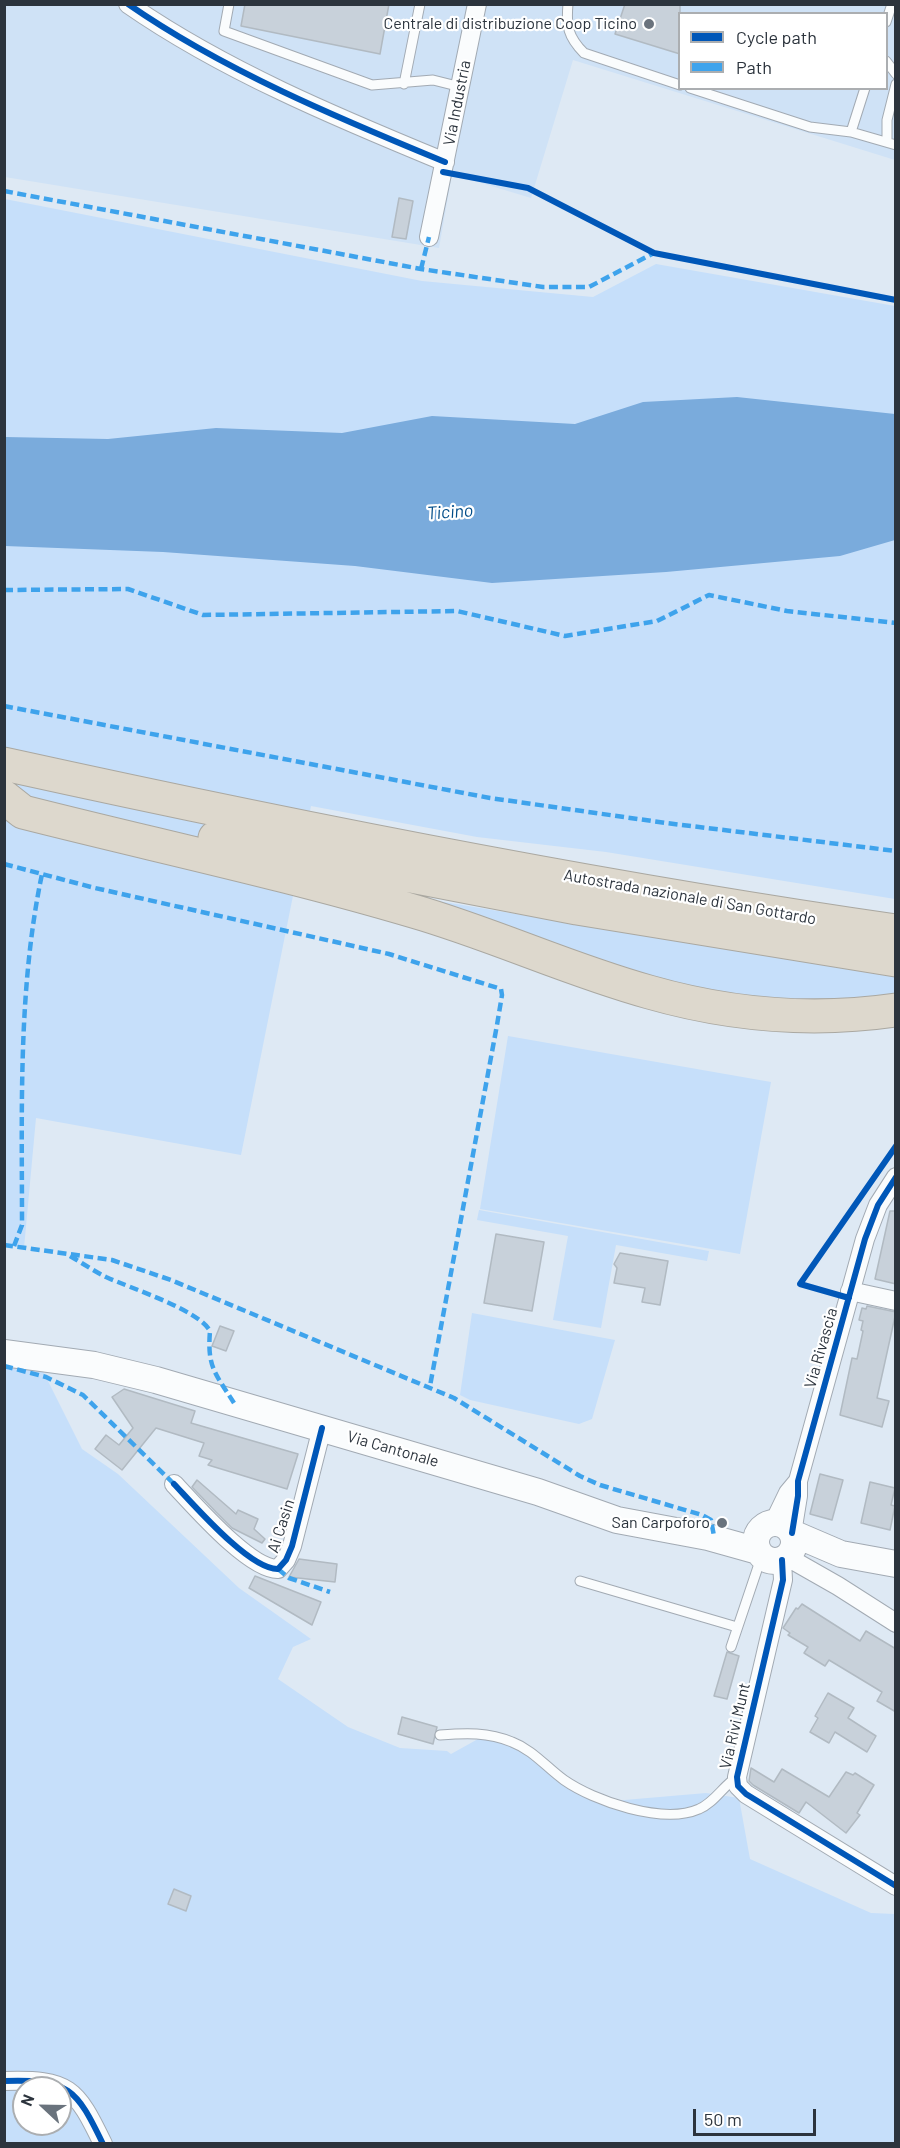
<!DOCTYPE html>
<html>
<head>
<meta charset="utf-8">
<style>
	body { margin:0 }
	#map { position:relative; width:900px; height:2148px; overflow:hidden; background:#dee9f4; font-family:Barlow,sans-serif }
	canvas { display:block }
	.frame { position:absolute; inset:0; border:6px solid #2c343d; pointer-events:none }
	.legend { position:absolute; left:678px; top:12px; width:210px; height:78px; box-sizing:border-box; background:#fff; border:2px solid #abaeb1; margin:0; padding:8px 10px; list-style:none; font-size:18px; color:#2c343d }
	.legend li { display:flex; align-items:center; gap:12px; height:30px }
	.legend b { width:30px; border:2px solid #abaeb1 }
	.north { position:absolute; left:12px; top:2076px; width:60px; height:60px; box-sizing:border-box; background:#fff; border:2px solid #abaeb1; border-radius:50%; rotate:292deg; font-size:16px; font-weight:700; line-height:24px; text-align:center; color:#2c343d }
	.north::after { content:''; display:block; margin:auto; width:21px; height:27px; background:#6a737d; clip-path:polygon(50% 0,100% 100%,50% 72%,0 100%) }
	.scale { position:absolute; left:693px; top:2109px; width:123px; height:27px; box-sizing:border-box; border:3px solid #2c343d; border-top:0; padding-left:8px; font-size:18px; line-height:21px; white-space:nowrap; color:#2c343d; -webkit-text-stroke:4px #fff; paint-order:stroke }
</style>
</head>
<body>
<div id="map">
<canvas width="900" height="2148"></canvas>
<div class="frame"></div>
<ul class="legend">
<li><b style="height:8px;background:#0057b8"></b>Cycle path</li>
<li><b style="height:8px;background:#3ea3ec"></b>Path</li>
</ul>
<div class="north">N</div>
<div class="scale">50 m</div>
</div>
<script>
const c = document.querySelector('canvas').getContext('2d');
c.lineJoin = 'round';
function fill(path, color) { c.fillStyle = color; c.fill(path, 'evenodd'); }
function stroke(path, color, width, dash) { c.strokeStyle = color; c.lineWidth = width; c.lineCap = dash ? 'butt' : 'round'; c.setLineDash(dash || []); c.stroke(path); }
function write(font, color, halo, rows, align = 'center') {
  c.font = font + ' Barlow,sans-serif'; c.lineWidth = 4.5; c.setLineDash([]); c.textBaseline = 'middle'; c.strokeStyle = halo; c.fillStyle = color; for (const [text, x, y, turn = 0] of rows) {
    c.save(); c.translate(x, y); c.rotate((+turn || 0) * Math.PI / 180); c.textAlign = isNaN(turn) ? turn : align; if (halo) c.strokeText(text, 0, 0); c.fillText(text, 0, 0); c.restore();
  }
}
const built = new Path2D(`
	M4,5H895V160L573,60L531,198L452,174L439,248L5,177ZM680,14H886V88H680Z`);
const green = new Path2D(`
	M5,199L422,281L593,297L656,264L895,306V899L606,852L477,837L311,806L241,1155L36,1118L24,1248L5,1245Z
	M402,895L895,977V1004L718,1002Z
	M508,1036L771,1082L740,1254L480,1209Z
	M479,1210L709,1251L707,1261L616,1245L601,1328L553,1320L568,1236L477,1220Z
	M472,1313L615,1340L592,1419L579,1424L470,1400L460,1395Z
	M5,1353L36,1357L82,1449L118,1474L239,1588L311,1639L293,1647L278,1679L348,1727L400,1748L447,1751L451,1754L487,1734L528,1748L601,1802L706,1793L739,1798L750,1859L871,1913L895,1914V2143L5,2144ZM24,2088H60V2124H24Z`);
const water = new Path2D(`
	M737,397L895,414V540L840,556L666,572L492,583L355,566L163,552L5,546V437L108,439L216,428L342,433L432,416L575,424L643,402Z`);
const building = new Path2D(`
	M245,4H389L380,54L241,26Z
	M625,4H680V54L615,34Z
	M399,198L413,201L406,239L392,237Z
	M890,1211H896V1284L875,1279Z
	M496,1234L544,1242L532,1311L484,1303Z
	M620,1253L668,1261L660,1305L642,1302L645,1288L614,1283L617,1268L614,1264Z
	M867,1306L896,1312L877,1398L889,1401L882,1427L840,1415L852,1358L857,1359L863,1331L861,1330L863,1321L859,1320L862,1308L866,1309Z
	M220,1326L234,1331L226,1351L212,1346Z
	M124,1389L195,1411L191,1423L298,1454L287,1489L208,1465L212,1460L199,1456L204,1443L156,1428L122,1470L95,1449L106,1435L119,1445L133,1428L112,1397Z
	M820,1474L843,1480L832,1520L810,1514Z
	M197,1480L236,1514L238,1510L258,1519L254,1529L265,1539L262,1543L232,1528L216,1512L192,1487Z
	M870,1482L895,1488L891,1505L895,1506L890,1530L861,1523Z
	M299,1559L337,1564L335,1582L289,1577Z
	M255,1576L321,1602L312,1625L249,1588Z
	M802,1604L860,1641L866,1631L896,1649V1712L877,1701L882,1692L829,1660L825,1666L804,1653L808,1647L788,1635L790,1633L783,1628L796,1608L798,1609Z
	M727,1652L739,1656L727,1699L714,1696Z
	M828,1693L854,1708L848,1718L876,1736L867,1752L835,1732L829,1743L810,1732L818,1718L815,1716Z
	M402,1717L437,1727L433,1744L398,1734Z
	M751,1768L774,1782L782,1769L829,1797L846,1772L853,1775L855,1773L874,1785L857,1813L860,1815L846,1833L806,1802L799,1813L753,1785L749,1781Z
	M174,1889L191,1896L186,1911L168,1904Z`);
const service = new Path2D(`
	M229,4L224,31L372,85L433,80L461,87
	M568,4C566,26 568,37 584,53L680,85
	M886,22L892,4
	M886,61L896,74
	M404,84L420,4
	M690,88L810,127L851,132L896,145
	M851,132L865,88
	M887,142V120L896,84
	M580,1581L737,1627
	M731,1647L762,1555
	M440,1735C466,1733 488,1732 512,1742C533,1750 546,1767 564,1780C594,1801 663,1825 699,1809C714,1803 723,1786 737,1777`);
const minor = new Path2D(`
	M128,4C223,70 338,118 445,162
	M429,237L477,4
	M850,1291L896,1301
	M174,1484C194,1505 250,1570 278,1569L286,1560L292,1546L322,1428
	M774,1522L788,1493L798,1481
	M792,1533L798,1496V1481L865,1239L878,1205L896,1177
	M787,1557L838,1586L896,1623
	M782,1560L783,1580L737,1777L738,1786L746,1794L896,1886
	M4,2081C69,2079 76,2088 103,2144`);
const secondary = new Path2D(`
	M4,1353L94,1365L156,1380L538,1492L617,1520L708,1537L758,1551
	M756 1542a19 19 0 1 1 38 0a19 19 0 1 1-38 0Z
	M792,1533L841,1554L896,1564`);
const motorway = new Path2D(`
	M4,764C299,829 597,888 896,931
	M4,797L23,812C153,845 285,873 413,911C493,934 569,970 649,992C729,1015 813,1022 896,1010
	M215,838L577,908L896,960`);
const quiet = new Path2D(`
	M4,191L421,269L543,287H589L654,253
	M421,269L429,237
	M4,590L128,589L203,615L457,611L565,636L657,621L709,595L787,611L896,623
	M4,706L490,798L666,823L896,851
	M4,864L95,888L389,954L501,989L502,995L497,1025L430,1386
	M4,1245L112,1260L171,1280L454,1398L580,1476L600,1485L702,1515L711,1520L714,1536
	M14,1246L22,1225C22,1108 18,988 42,874
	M70,1256C82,1263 94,1271 106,1277C130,1288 199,1310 210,1331C207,1367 215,1373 234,1403
	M4,1366L46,1377L83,1395L174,1484
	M278,1569L289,1578L330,1592`);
const cycleway = new Path2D(`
	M128,4C223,70 338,118 445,162
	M443,172L528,188L654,253L896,300
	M849,1298L800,1284L896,1146
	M174,1484C194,1505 250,1570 278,1569L286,1560L292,1546L322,1428
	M792,1533L798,1496V1481L865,1239L878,1205L896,1177
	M782,1560L783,1580L737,1777L738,1786L746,1794L896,1886
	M4,2081C69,2079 76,2088 103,2144`);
const markers = [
	[649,24,6,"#6a737d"],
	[722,1523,6,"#6a737d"]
];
const poiNames = [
	["Centrale di distribuzione Coop Ticino",637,24],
	["San Carpoforo",710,1523]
];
const streetNames = [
	["Via Industria",457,103,-79],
	["Autostrada nazionale di San Gottardo",690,897,10],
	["Via Rivascia",821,1348,-74],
	["Via Cantonale",393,1449,16],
	["Ai Casin",281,1526,-72],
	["Via Rivi Munt",735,1726,-77]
];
const waterNames = [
	["Ticino",450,512,-4]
];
fill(built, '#cfe2f6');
fill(green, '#c6dffa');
fill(water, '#7aabdc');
fill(building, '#c8d1da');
stroke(building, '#b1bac2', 1.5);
stroke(service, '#a2aab3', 11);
stroke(minor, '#a2aab3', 20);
stroke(secondary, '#a2aab3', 28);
stroke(motorway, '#aaa8a1', 35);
stroke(service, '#fafcfd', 9);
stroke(minor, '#fafcfd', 18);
stroke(secondary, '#fafcfd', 26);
stroke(motorway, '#ddd8cd', 33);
stroke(quiet, '#3ea3ec', 4.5, [9, 4.5]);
stroke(cycleway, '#0057b8', 6);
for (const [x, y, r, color] of markers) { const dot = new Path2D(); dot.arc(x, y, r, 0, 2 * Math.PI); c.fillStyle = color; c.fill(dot); stroke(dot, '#fff', 2); }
write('16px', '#2c343d', '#fff', poiNames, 'right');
write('16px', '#2c343d', '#fff', streetNames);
write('italic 18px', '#004c88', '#fff', waterNames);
</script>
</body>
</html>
